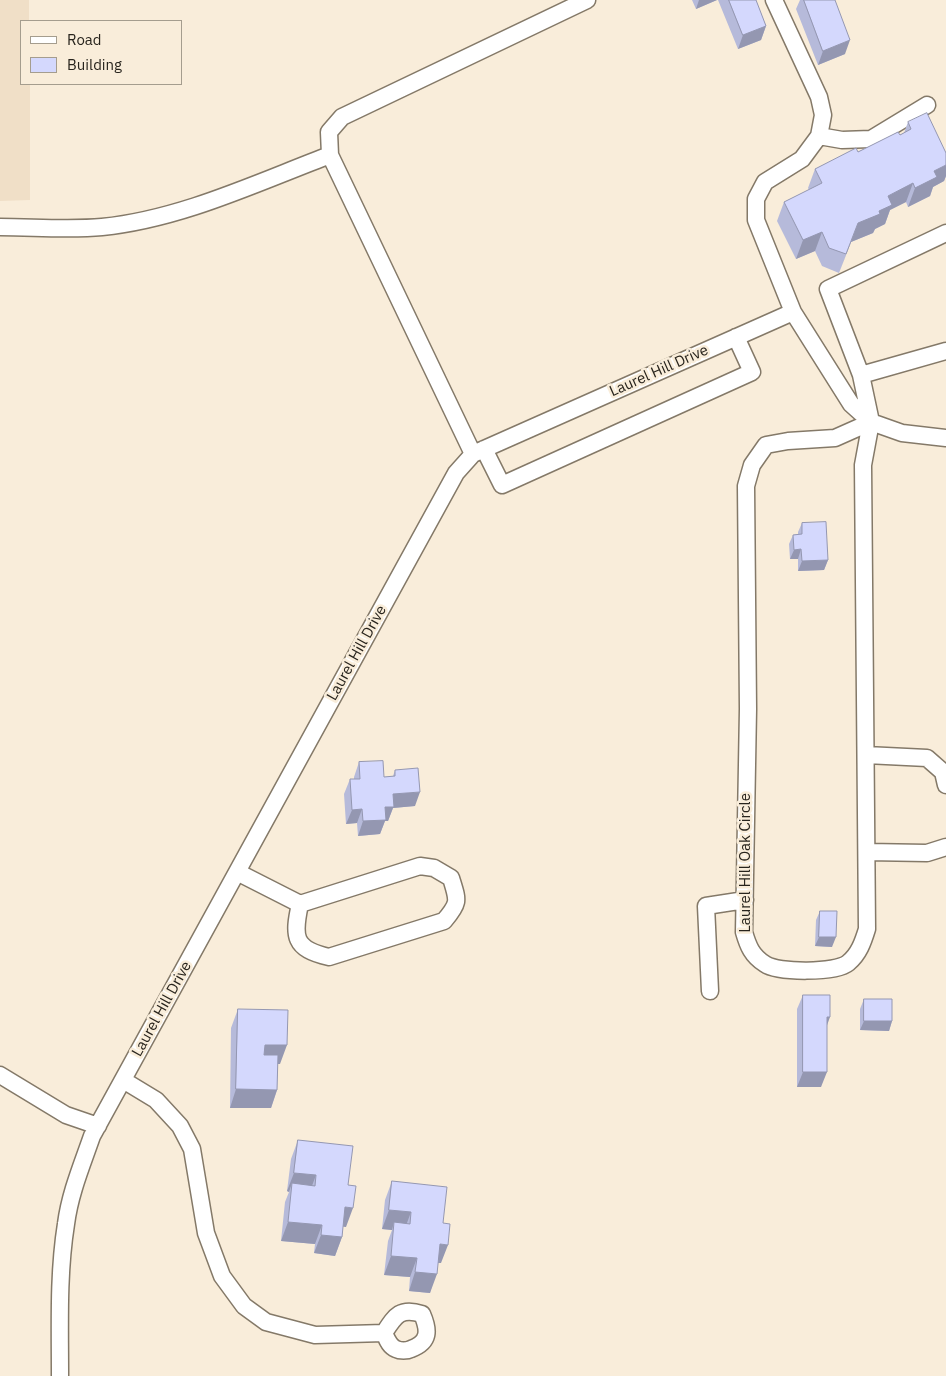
<!DOCTYPE html>
<html>
<head>
<meta charset="utf-8">
<style>
	body { margin:0 }
	#map { position:relative; width:946px; height:1376px; overflow:hidden; background:#f9edda; font-family:"IBM Plex Sans",sans-serif }
	canvas { display:block }
	.legend { position:absolute; left:20px; top:20px; width:162px; height:65px; box-sizing:border-box; background:#f9edda; border:1px solid #a59d8e; margin:0; padding:6px 9px; list-style:none; font-size:15px; color:#28241d }
	.legend li { display:flex; align-items:center; gap:10px; height:25px }
	.legend b { width:25px; border:1px solid #a59d8e }
</style>
</head>
<body>
<div id="map">
<canvas width="946" height="1376"></canvas>
<ul class="legend">
<li><b style="height:6px;background:#fff"></b>Road</li>
<li><b style="height:14px;background:#d4d8fd"></b>Building</li>
</ul>
</div>
<script>
const c = document.querySelector('canvas').getContext('2d');
c.lineJoin = 'round';
function fill(path, color) { c.fillStyle = color; c.fill(path, 'evenodd'); }
function stroke(path, color, width, dash) { c.strokeStyle = color; c.lineWidth = width; c.lineCap = dash ? 'butt' : 'round'; c.setLineDash(dash || []); c.stroke(path); }
function write(font, color, halo, rows, align = 'center') {
  c.font = font + ' "IBM Plex Sans",sans-serif'; c.lineWidth = 5; c.setLineDash([]); c.textBaseline = 'middle'; c.strokeStyle = halo; c.fillStyle = color; for (const [text, x, y, turn = 0] of rows) {
    c.save(); c.translate(x, y); c.rotate((+turn || 0) * Math.PI / 180); c.textAlign = isNaN(turn) ? turn : align; if (halo) c.strokeText(text, 0, 0); c.fillText(text, 0, 0); c.restore();
  }
}
const built = new Path2D(`
	M0,0H29V21H21V84H30V200L0,201Z`);
const minor = new Path2D(`
	M774,0L819,97L823,115L819,136L802,159L765,182L756,199V220L793,312L851,404L871,422L902,433L946,438
	M819,136L842,140L871,139L927,105
	M0,227C33,227 70,230 102,227C181,219 256,183 330,155
	M861,375L946,351
	M871,422L835,438L788,441L766,445L752,465L746,486L748,709L744,932C748,946 752,956 765,964C778,973 836,973 848,963C859,954 863,942 867,929L863,465L871,422L861,375L828,289L946,233
	M484,449L502,485L752,372L736,337
	M473,454L330,155L329,132L342,117L587,0
	M866,755L927,758L943,772L946,785
	M867,852L927,853L946,847
	M420,866L434,868L451,878C458,901 460,902 444,921L329,957C293,949 293,936 300,904Z
	M237,872L300,904
	M710,991L706,906L745,900
	M0,1075L66,1115L98,1126
	M123,1080L156,1100L180,1126L192,1149L206,1233L222,1276L244,1306L266,1322L315,1335L384,1333C387,1339 389,1346 396,1349C400,1351 407,1351 411,1349C430,1342 429,1330 422,1314C400,1307 395,1316 384,1333
	M60,1376C60,1325 58,1274 66,1224C70,1193 82,1165 92,1136L456,473L473,454L793,312`);
const wall = new Path2D(`
	M692,0H717L696,9Z
	M718,0H756L766,26L761,40L738,49Z
	M800,0H835L845,54L818,65L796,9Z
	M908,122L946,153V176L944,181L933,187L930,196L908,207L906,202L890,210L885,224L875,229L873,233L851,242L839,273L822,266L815,251L796,259L777,221L784,202L809,190L808,188L815,169L904,133Z
	M802,523L828,560L824,570L798,571V559H790L789,544L793,535L798,534V532Z
	M359,762L384,777L393,776L395,770L415,806L393,808L388,821H385L380,834L358,836L357,823L346,824L344,794L350,779H354V777Z
	M820,911L832,947L815,946L816,920Z
	M803,995L827,1027L821,1087H797V1009Z
	M864,999L892,1021L889,1031L860,1030V1009Z
	M238,1009L280,1064H278L277,1090L271,1108H230L231,1028Z
	M298,1140L348,1185L346,1227L343,1226L342,1237L335,1256L314,1253L315,1244L281,1241L285,1202L289,1192L287,1191L291,1159Z
	M392,1181L443,1223L441,1263H438L430,1293L409,1291L410,1277L384,1275L388,1241L392,1230L382,1229L385,1200Z`);
const shadedWall = new Path2D(`
	M699,0H717L696,9Z
	M766,26L761,40L738,49L743,35Z
	M850,40L845,54L818,65L823,51Z
	M946,165V176L944,181L933,187L930,196L908,207L915,188L934,171Z
	M913,183L906,202L890,210L885,224L875,229L873,233L851,242L839,273L858,223L879,211L888,196Z
	M822,232L815,251L796,259L803,240Z
	M801,549L798,559H790L794,550Z
	M828,560L824,570L798,571L802,561Z
	M420,792L415,806L393,808L388,821H385L380,834L358,836L363,821L393,794Z
	M362,809L357,823L346,824L352,810Z
	M819,937H836L832,947L815,946Z
	M827,1017H830L825,1031Z
	M864,1021H892L889,1031L860,1030Z
	M265,1045H287L280,1064H258Z
	M803,1072H827L821,1087H797Z
	M236,1089L277,1090L271,1108H230Z
	M294,1173L316,1175L309,1194L292,1183L289,1192L287,1191Z
	M345,1207L353,1208L346,1227L338,1226Z
	M389,1210L411,1212L404,1231L394,1222L392,1230L382,1229Z
	M288,1222L322,1225L315,1244L281,1241Z
	M321,1235L342,1237L335,1256L314,1253Z
	M440,1244L448,1245L441,1263H433Z
	M391,1256L417,1258L410,1277L384,1275Z
	M415,1272L437,1274L430,1293L409,1291Z`);
const building = new Path2D(`
	M729,0H756L766,26L743,35Z
	M804,0H835L850,40L823,51Z
	M927,113L946,153V165L934,171L937,177L915,188L913,183L888,196L892,205L879,211L880,214L858,223L846,254L829,248L822,232L803,240L784,202L822,183L815,169L856,148L858,152L898,132L900,135L911,129L908,122Z
	M826,522L828,560L802,561L801,549L794,550L793,535L802,534V523Z
	M383,761L384,777L395,776V770L418,768L420,792L393,794L394,807H385L386,820L363,821L362,809L352,810L350,779H360L359,762Z
	M820,911H837L836,937H819Z
	M803,995H830V1017H827V1072H803Z
	M864,999H892V1021H864Z
	M238,1009L288,1010L287,1045H265L264,1055H278L277,1090L236,1089Z
	M298,1140L353,1146L348,1185L356,1186L353,1208L345,1207L342,1237L321,1235L322,1225L288,1222L292,1183L315,1186L316,1175L294,1173Z
	M392,1181L447,1187L443,1223L450,1224L448,1245L440,1244L437,1274L415,1272L417,1258L391,1256L394,1222L410,1224L411,1212L389,1210Z`);
const streetNames = [
	["Laurel Hill Drive",659,371,-24],
	["Laurel Hill Drive",357,653,-61],
	["Laurel Hill Oak Circle",746,863,-90],
	["Laurel Hill Drive",162,1009,-61]
];
fill(built, '#f0dfc7');
stroke(minor, '#847968', 19);
stroke(minor, '#fff', 16);
fill(wall, '#b6bada');
fill(shadedWall, '#9497b1');
fill(building, '#d4d8fd');
stroke(building, '#9497b1', 1);
write('15px', '#28241d', '#f9edda', streetNames);
</script>
</body>
</html>
